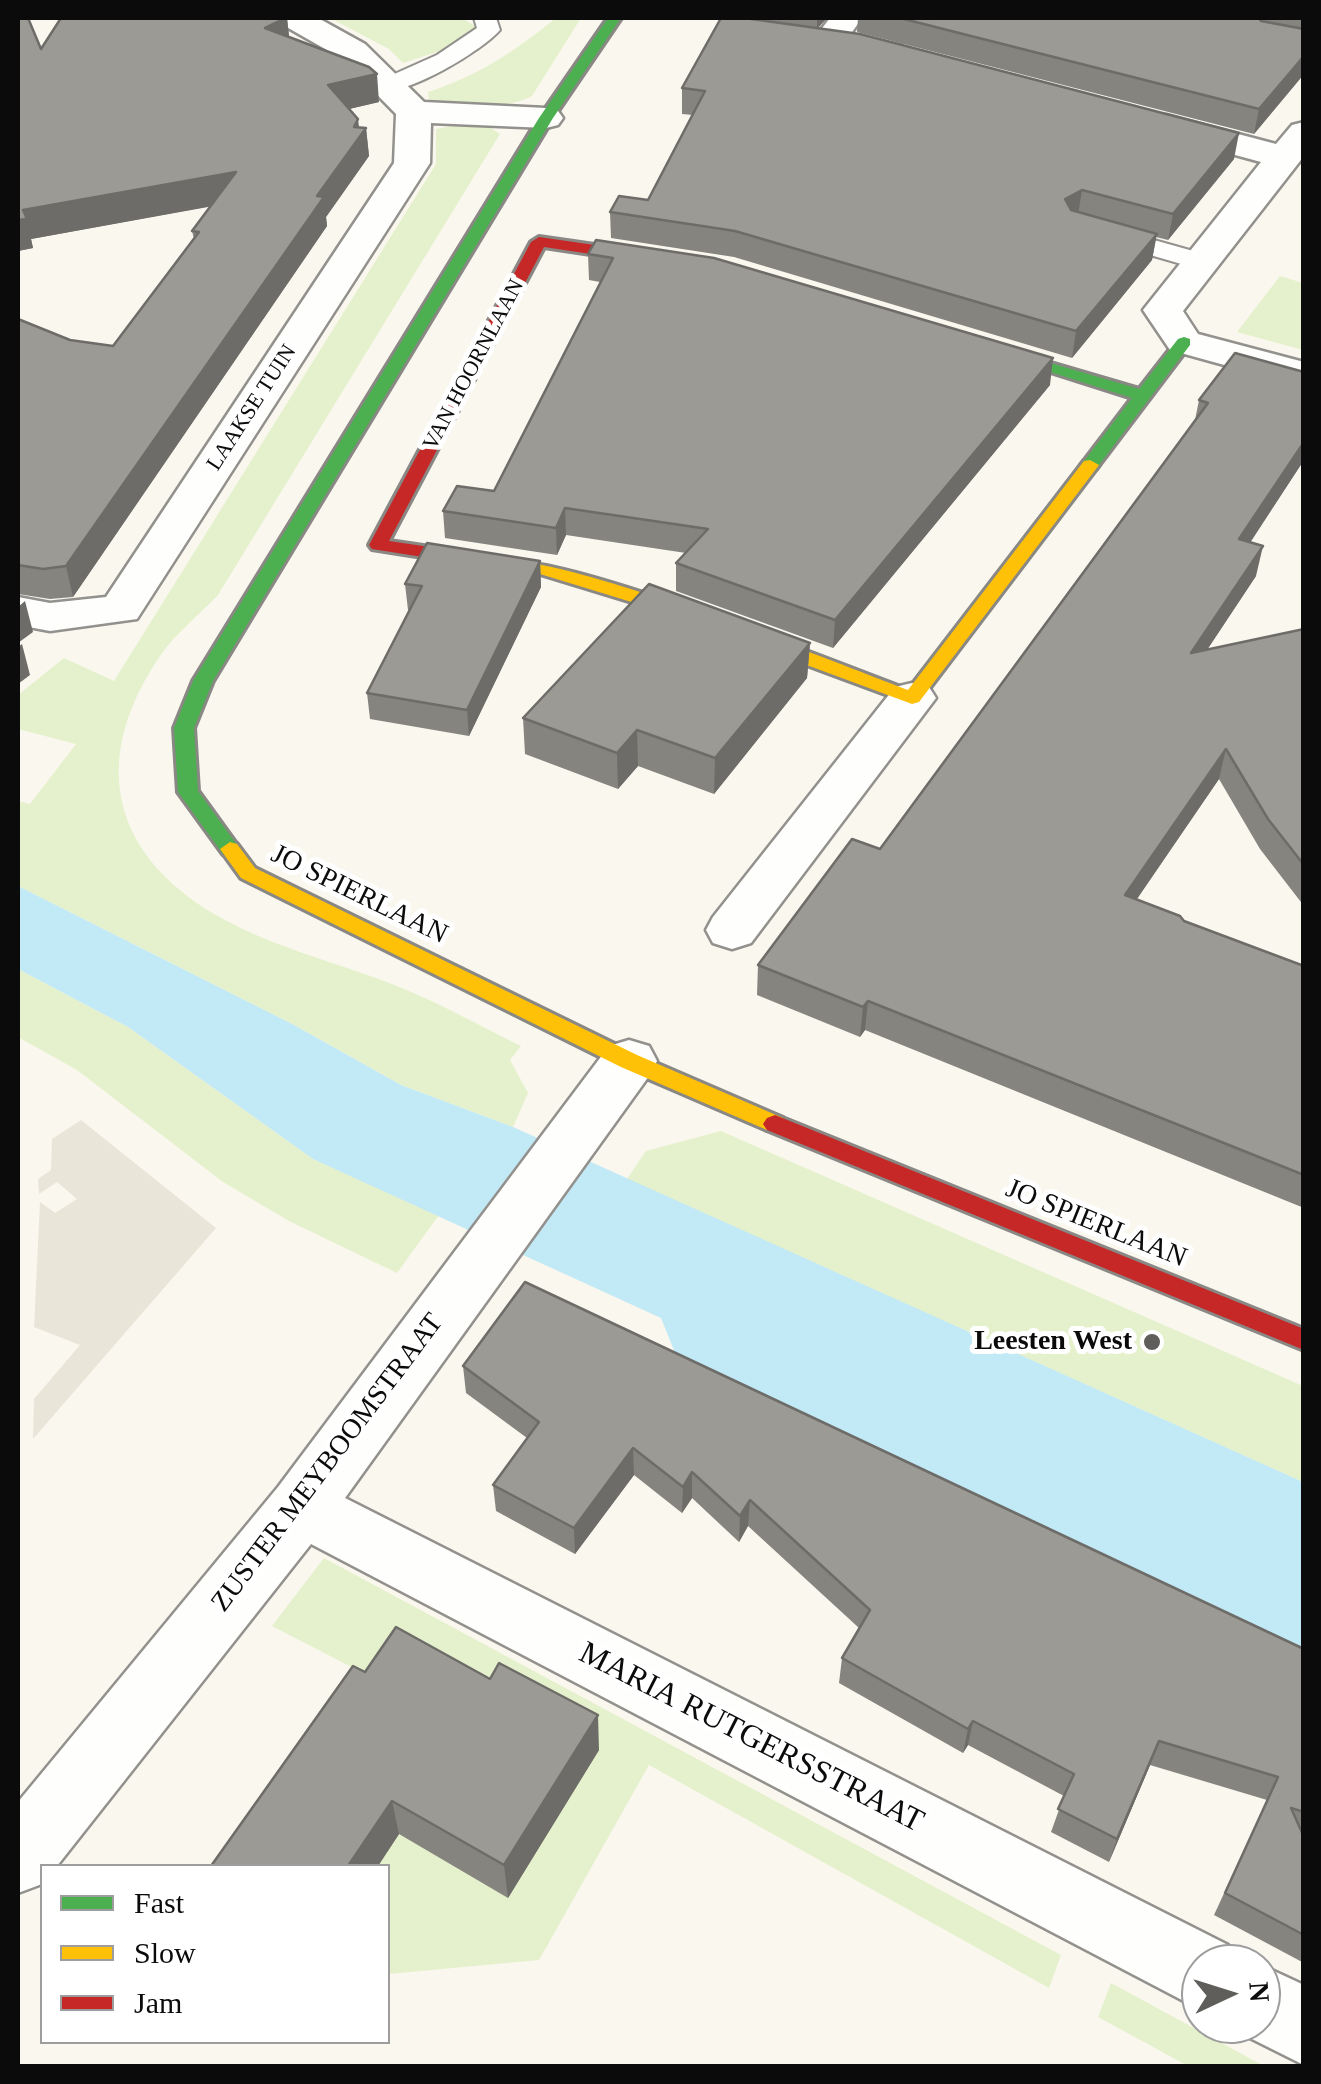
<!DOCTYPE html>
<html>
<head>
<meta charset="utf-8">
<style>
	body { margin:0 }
	#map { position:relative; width:1321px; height:2084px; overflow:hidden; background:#faf7ee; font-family:"Times New Roman",serif }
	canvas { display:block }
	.frame { position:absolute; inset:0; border:20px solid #0b0b0b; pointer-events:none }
	.legend { position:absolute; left:40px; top:1864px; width:350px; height:180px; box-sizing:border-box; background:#fff; border:2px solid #9d9d9d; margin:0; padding:12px 18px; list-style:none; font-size:30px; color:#0b0b0b }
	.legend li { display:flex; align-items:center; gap:20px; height:50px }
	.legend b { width:50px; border:2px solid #9d9d9d }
	.north { position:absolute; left:1181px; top:1944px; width:100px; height:100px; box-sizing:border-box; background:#fff; border:2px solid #9d9d9d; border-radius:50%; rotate:86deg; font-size:28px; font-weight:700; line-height:40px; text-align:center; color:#0b0b0b }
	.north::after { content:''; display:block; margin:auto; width:35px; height:45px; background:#5f5e5a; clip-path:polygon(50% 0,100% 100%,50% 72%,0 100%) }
</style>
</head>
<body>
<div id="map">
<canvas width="1321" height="2084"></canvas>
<div class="frame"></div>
<ul class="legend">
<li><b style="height:12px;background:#4caf50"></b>Fast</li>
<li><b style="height:12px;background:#ffc107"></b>Slow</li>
<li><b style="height:12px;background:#c62828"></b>Jam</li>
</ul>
<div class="north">N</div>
</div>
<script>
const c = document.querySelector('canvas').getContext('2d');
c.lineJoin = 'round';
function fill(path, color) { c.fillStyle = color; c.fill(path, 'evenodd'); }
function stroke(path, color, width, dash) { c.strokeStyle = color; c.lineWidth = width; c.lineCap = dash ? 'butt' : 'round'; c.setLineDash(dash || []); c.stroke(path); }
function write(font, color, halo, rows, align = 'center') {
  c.font = font + ' "Times New Roman",serif'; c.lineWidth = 10; c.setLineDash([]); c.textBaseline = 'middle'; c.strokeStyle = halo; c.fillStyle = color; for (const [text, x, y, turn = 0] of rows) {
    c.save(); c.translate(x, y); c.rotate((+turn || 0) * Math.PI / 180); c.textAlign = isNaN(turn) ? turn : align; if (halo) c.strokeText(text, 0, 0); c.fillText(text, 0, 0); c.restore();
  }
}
const green = new Path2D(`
	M330,18H462L475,26L474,31L443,50L403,63L389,49Z
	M556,18H581L532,96C504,111 459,106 429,99L428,92C478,76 515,51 556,18Z
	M463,124L488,126L500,134L218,595C200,614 175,634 160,656C87,763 112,860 227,921C279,949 342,964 397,986C440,1003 480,1026 521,1046L510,1060L528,1093L513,1127L401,1085L294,1025L18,886V801L30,804L76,744L18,729V695L64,658L114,681L436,164V129Z
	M1280,276L1303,283V350L1237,332Z
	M18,969L128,1027L313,1159L439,1215L397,1273L289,1221L223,1182L77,1070L18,1037Z
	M721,1131L1303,1386V1482L627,1179L646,1151Z
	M324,1558L1061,1955L1049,1988L649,1765L539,1960L388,1974V1866H378L365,1674L272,1626Z
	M1111,1983L1264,2066H1188L1098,2017Z`);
const plaza = new Path2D(`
	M81,1120L216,1228L33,1439L34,1399L80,1345L34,1327L40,1202L55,1213L77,1199L57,1182L39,1194L38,1179L51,1170L52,1139Z`);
const water = new Path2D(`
	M18,886L294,1025L401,1085L513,1127L1303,1482V1651L684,1375L661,1318L313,1159L128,1027L18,969Z`);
const lane = new Path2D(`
	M474,18H496L500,30C483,50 407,96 381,90L377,85L381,80L437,55L477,28Z
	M1104,226L1211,256L1215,262L1202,270L1095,239L1091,234Z`);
const street = new Path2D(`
	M279,18H318L365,44L424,102L546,108L558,111L563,118L558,125L546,128L431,123L430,163L137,619L50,631L18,625V597L50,603L106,597L394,163L396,114L341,58L283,25Z
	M830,18H862L850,35L902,46L907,53L902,60L890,63L817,48L812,41Z
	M1166,115L1276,144L1292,125L1304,122V156L1183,311L1198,334L1304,362V387L1170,350L1143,310L1261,162L1154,133L1148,126L1154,119Z
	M912,683L929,687L936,698L751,943L732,949L713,943L706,930L713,917L895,687Z
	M629,1040L649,1046L657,1061L649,1076L345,1498L1228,1945L1235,1964H1201V2010L311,1544L57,1866H42V1884L18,1893V1802L278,1487L609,1046Z
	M1261,1965L1304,1985V2065L1234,2030L1232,2024H1261Z`);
const fast = new Path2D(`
	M608,18H621L553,118L213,681L194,728L198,791L240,849L230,856L223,854L178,792L174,728L193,681L539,118Z
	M1184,337L1190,339V345L1096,469L1090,470L1081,465L1132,398L975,348L989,345L1139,389L1178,339Z`);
const slow = new Path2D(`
	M1090,460L1099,465L1096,469L919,702L912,704L661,611L540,574L506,569L503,565C531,541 856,670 908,690L1084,461Z
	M230,842L237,844L255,868L637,1055L783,1118L787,1124L783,1130H767L621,1067L241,878L220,849Z`);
const jam = new Path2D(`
	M539,237L664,255L672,260L664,265L544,247L389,541L512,559L521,565L512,571L372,549L369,545L531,242Z
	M775,1115L1304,1329V1350L767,1130L763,1124L767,1118Z`);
const wall = new Path2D(`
	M287,18L289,37L379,102L349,109L359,127L366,128L369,156L326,217L327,226L73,597L50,599L18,594V319L70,340L113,346L194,239L192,231L211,206L31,239L33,248L18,251L41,49Z
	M721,18H827L818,28L1234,159L1168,240L1156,237L1152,260L1072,358L734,257L611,238L610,212L648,200L693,115L682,114V88Z
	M858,18H1304V74L1254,134L857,32Z
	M596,240L1050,385L833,648L676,591V563L686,553L566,535L557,555L445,538L443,511L494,491L600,282L589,280L588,254Z
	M1304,372V460L1250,542L1256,576L1207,650L1304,629V906L1260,849L1219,779L1137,899L1184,921L1304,966V1208L865,1030L860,1037L757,995L758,965L880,849L1195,420L1199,400Z
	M540,561L541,587L469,736L370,719L367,693L409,610H408L405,584Z
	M810,643L807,678L714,794L638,766L618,789L525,754L523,718Z
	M463,1366L1304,1649V1963L1214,1915L1267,1800L1150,1765L1109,1862L1051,1832L1064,1796L968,1745L963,1753L839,1683L842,1658L859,1628L748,1526L739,1542L692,1498L682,1513L634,1475L575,1554L496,1511L493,1485L527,1438L466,1393Z
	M365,1672L599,1750L508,1898L399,1834L378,1866H211Z`);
const shadedWall = new Path2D(`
	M287,18L290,45L265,28Z
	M817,18H827L817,29Z
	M1304,56V74L1254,134L1259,109Z
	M377,74L379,102L332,113L328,85Z
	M358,119L360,136L366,128L369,156L326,217L327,226L73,597L66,566L317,196Z
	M1239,133L1234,159L1168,240L1173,214Z
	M236,172L241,201L31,239L33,248L18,251V220L23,210Z
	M1082,190L1078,215L1061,225L1065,199Z
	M1157,234L1152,260L1072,358L1076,331Z
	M1053,358L1050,385L833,648L835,620Z
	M1304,442V460L1233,569L1239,539Z
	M565,508L566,535L557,555L556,528Z
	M1263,546L1256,576L1185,683L1191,653Z
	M540,561L541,587L469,736L467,710Z
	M25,601L33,632L18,643V607Z
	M810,643L807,678L714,794L715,758Z
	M22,644L30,675L18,684V647Z
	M637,730L638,766L618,789L617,753Z
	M1226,749L1219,779L1119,925L1125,895Z
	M868,1001L865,1030L860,1037L863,1007Z
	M633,1448L634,1475L575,1554L574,1528Z
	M692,1472V1498L682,1513L683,1487Z
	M750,1500L748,1526L739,1542L740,1516Z
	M598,1715L599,1750L508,1898L504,1865Z
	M973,1721L968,1745L963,1753L968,1729Z
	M1159,1741L1150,1765L1109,1862L1117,1839Z
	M392,1801L399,1834L378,1866H348Z`);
const building = new Path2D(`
	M18,18H28L41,49L61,18H286L265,28L369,67L377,74L328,85L358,119L354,127L366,128L317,196L324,197L66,566L43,569L18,565V319L70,340L113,346L199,232L192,231L236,172L23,210L27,219L18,220Z
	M721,18H744L860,34L1239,133L1173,214L1082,190L1065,199L1071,210L1157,234L1076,331L735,231L610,212L619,196L648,200L705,91L682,88Z
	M900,18H1259L1261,21L1304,29V56L1259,109Z
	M596,240L714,258L1053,358L835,620L676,563L708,529L565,508L556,528L443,511L457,486L494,491L613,258L588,254Z
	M1235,353L1304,372V442L1239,539L1263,546L1191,653L1304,629V865L1268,819L1226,749L1125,895L1180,916L1184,921L1304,966V1175L868,1001L863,1007L758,965L852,839L880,849L1208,403L1199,400Z
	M427,543L540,561L467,710L367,693L422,586L405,584Z
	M649,584L810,643L715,758L637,730L617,753L523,718Z
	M525,1282L1304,1649V1812L1291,1808L1304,1837V1935L1225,1893L1278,1777L1159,1741L1117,1839L1058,1809L1074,1774L973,1721L968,1729L842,1658L870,1610L750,1500L740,1516L692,1472L683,1487L633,1448L574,1528L493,1485L539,1422L463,1366Z
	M396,1627L490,1679L499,1663L598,1715L504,1865L392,1801L348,1866H211L353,1666L365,1672Z`);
const markers = [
	[1152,1342,10,"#5f5e5a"]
];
const farStreetnames = [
	["VAN HOORNLAAN",474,365,-62],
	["LAAKSE TUIN",252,408,-57]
];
const streetNames = [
	["JO SPIERLAAN",359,895,26],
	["JO SPIERLAAN",1096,1224,22],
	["ZUSTER MEYBOOMSTRAAT",328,1463,-53]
];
const poiNames = [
	["Leesten West",1132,1342]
];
const nearStreetnames = [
	["MARIA RUTGERSSTRAAT",751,1738,27]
];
fill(green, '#e5f1cc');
fill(plaza, '#eae5d9');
fill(water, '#c2e9f6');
stroke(lane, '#93918d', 4);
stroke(street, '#93918d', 5);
stroke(fast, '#898884', 6);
stroke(slow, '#898884', 6);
stroke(jam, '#898884', 6);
fill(lane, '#fefefc');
fill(street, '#fefefc');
fill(fast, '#4caf50');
fill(slow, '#ffc107');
fill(jam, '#c62828');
fill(wall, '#86847f');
fill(shadedWall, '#6d6c68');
fill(building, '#9c9a94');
stroke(building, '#6d6c68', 2.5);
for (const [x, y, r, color] of markers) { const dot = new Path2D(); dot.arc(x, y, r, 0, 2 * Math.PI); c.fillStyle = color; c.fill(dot); stroke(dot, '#fff', 4); }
write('22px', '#0b0b0b', '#fff', farStreetnames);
write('28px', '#0b0b0b', '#fff', streetNames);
write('bold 28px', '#0b0b0b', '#fff', poiNames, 'right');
write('32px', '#0b0b0b', '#fff', nearStreetnames);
</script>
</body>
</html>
